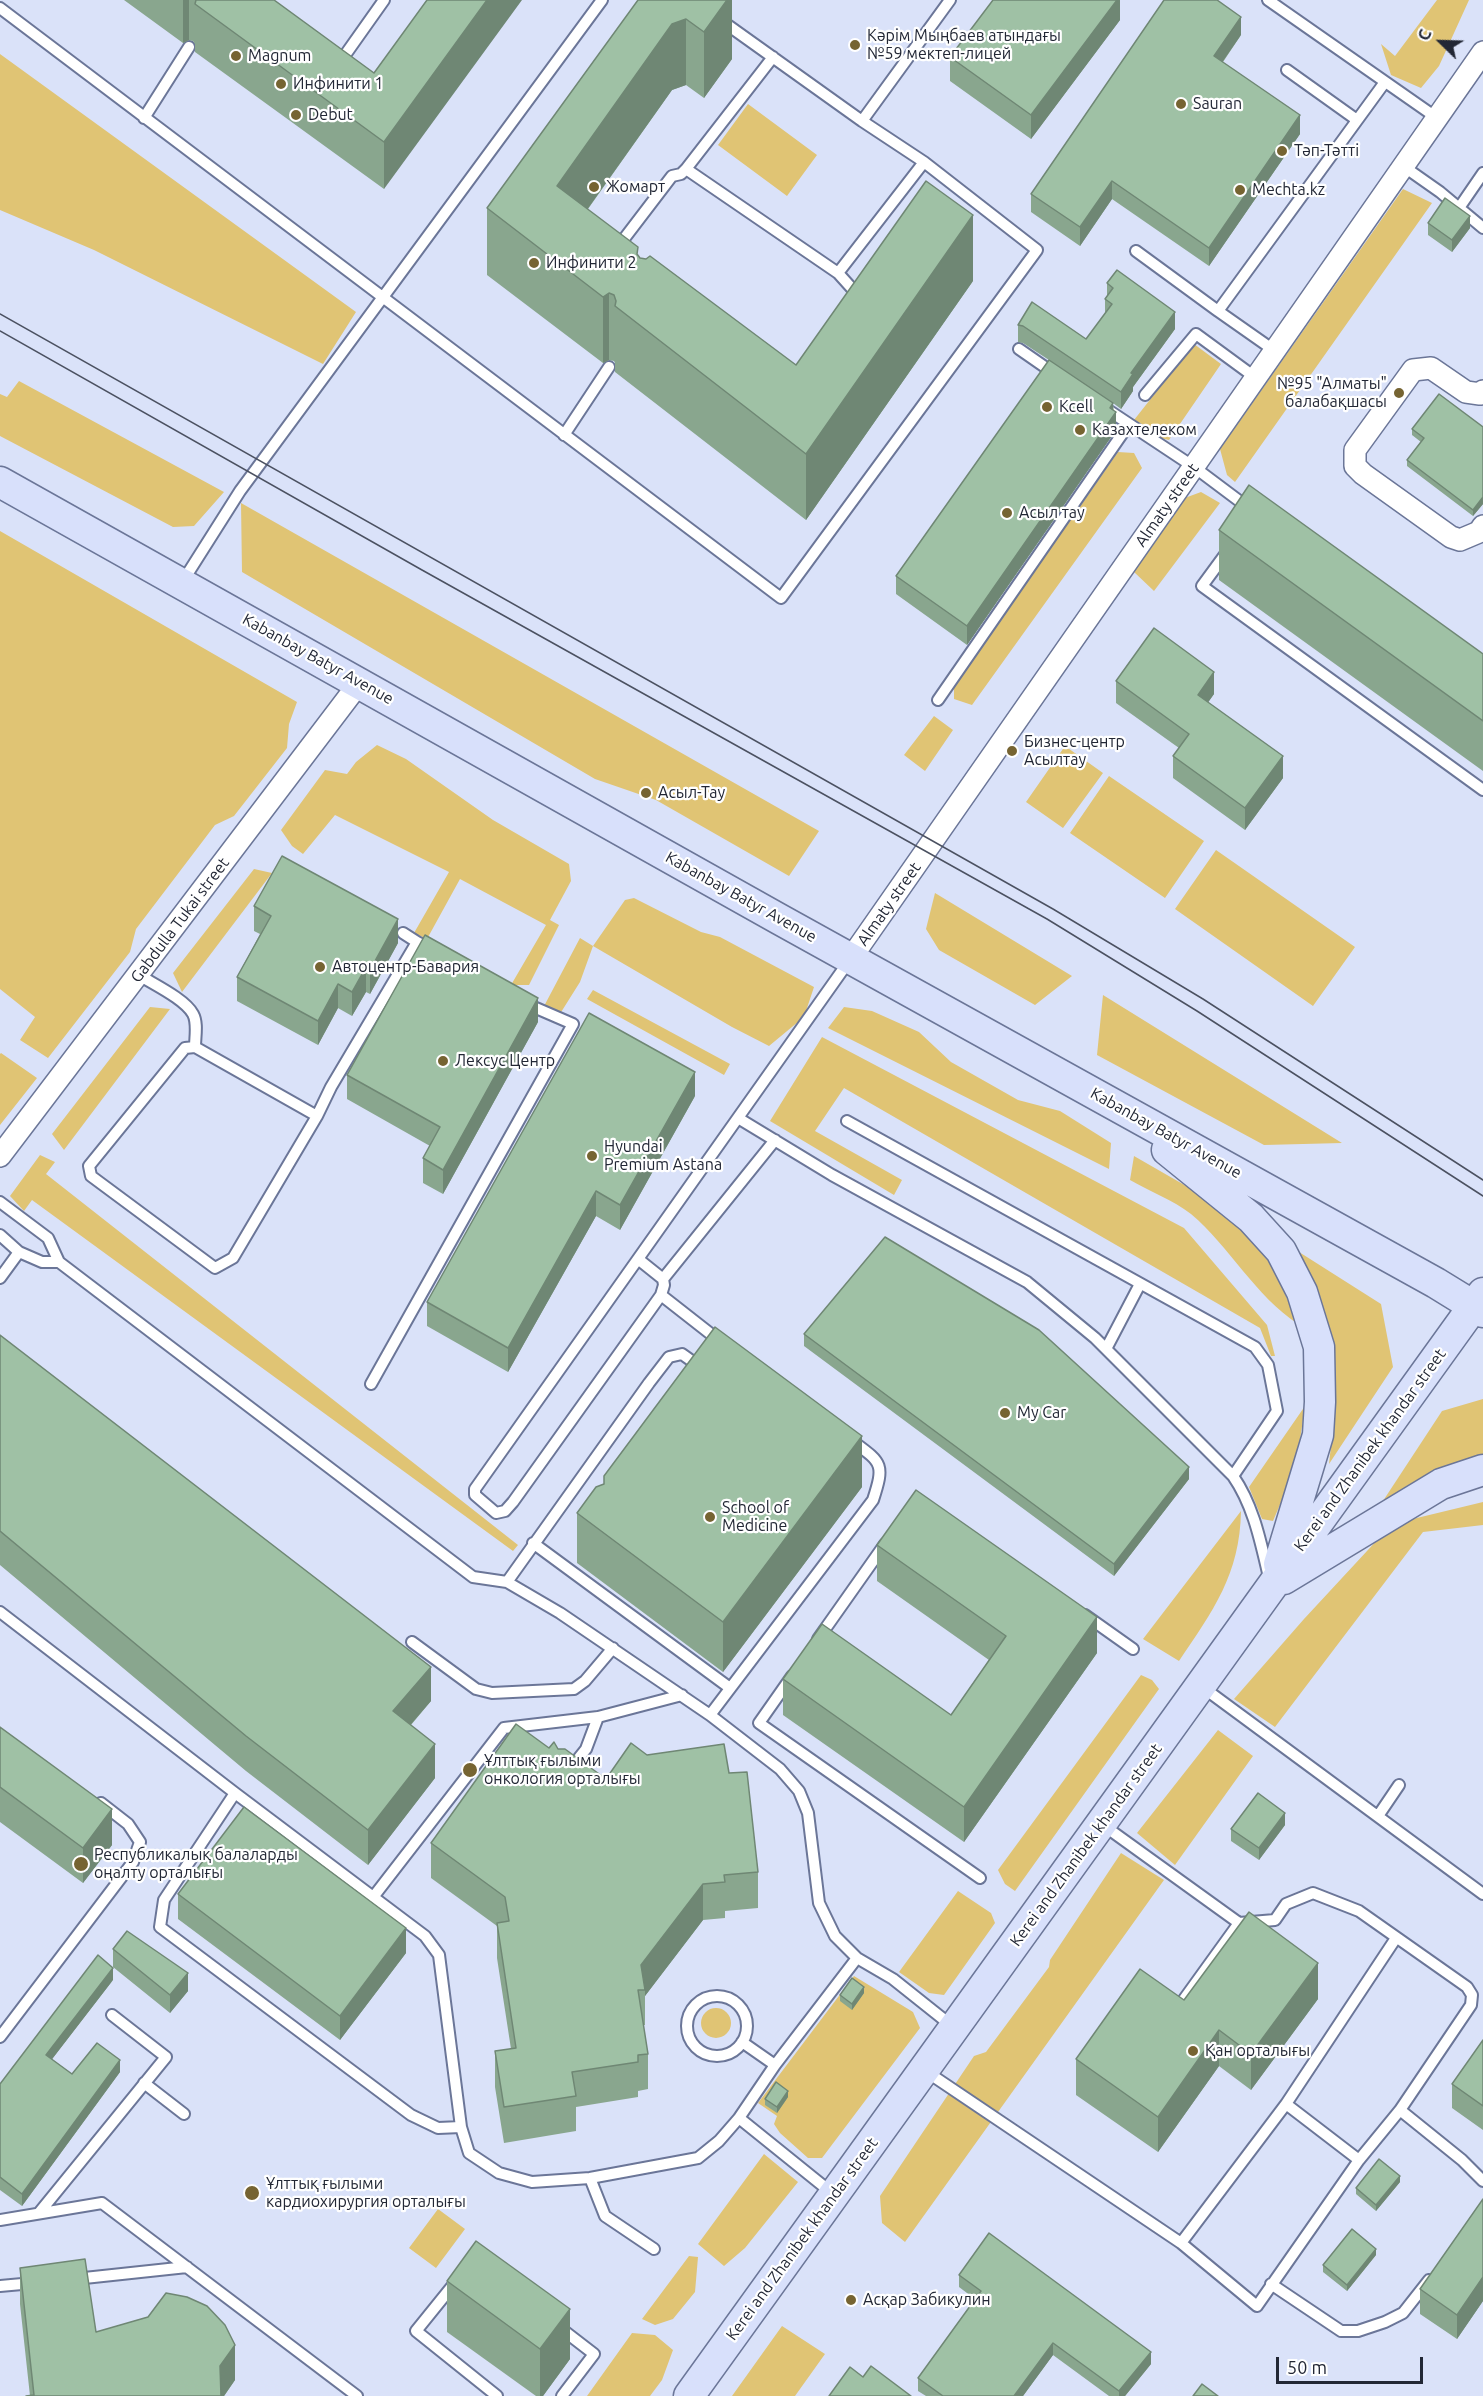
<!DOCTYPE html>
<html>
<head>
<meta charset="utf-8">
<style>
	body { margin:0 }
	#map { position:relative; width:1483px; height:2396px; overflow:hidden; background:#dae2f9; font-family:Ubuntu,sans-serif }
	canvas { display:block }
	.north { position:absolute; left:1411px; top:12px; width:60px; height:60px; -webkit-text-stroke:4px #fff; paint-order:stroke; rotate:293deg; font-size:16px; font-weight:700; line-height:24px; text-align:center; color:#222735 }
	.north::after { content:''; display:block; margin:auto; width:21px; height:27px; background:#222735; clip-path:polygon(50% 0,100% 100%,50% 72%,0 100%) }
	.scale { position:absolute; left:1276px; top:2357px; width:147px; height:27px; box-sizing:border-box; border:3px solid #222735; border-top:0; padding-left:8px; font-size:18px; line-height:21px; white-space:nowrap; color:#222735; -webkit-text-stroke:4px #fff; paint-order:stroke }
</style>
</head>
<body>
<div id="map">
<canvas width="1483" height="2396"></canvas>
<div class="north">С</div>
<div class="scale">50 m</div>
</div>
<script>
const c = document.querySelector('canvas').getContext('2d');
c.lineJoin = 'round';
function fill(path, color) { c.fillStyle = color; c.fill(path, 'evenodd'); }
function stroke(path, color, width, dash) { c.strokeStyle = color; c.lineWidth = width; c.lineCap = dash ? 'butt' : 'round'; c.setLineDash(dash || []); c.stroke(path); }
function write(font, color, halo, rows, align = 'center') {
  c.font = font + ' Ubuntu,sans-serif'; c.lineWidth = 4.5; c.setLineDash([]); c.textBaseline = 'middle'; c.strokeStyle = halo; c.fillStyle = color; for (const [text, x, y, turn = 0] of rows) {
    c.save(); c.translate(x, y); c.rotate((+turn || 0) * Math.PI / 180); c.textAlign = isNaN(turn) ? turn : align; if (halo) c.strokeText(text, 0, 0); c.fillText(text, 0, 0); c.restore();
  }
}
const green = new Path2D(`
	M1437,0H1469L1439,66L1421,88L1391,75L1381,44L1395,56Z
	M0,54L356,312L323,364L94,250L0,210Z
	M748,104L817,155L787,196L718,145Z
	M1403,189L1432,203L1235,482L1227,475L1220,449Z
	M1194,344L1221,364L1169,440L1160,438L1134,420Z
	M19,381L224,492L194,526L173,527L0,436V394L7,397Z
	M1118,452L1134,453L1142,468L972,705L954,699V686Z
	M1201,492L1220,503L1154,591L1134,572L1182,499Z
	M241,503L819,831L789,876L656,800L595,779L242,572Z
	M0,531L297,702L289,724L287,748L234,816L215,825L136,929L130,952L48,1058L20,1040L35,1017L0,989Z
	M934,716L953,730L925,771L904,755Z
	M377,745L406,759L493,820L569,864L571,881L550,920L559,925L529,985H511L546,925L460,879L427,939L414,933L449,872L335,815L303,854L292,846L281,830L325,770L347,774L356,762Z
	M1065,746L1103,773L1063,828L1026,802Z
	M1109,776L1204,841L1165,898L1070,833Z
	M1216,850L1355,947L1313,1006L1175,909Z
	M254,869L272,873L182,992L173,973Z
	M935,893L1072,976L1035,1005L939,950L926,929Z
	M634,898L701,932L720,937L814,987L804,1017L769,1046L732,1027L593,946L580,982L558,1017L542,1010L580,938L593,946L625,900Z
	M593,990L730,1064L724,1075L587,999Z
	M1103,995L1342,1143L1264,1145L1097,1055Z
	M150,1007L170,1009L64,1150L52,1134Z
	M844,1007L872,1011L919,1032L951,1062L1018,1100L1060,1111L1111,1143L1109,1169L828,1028Z
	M822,1037L1184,1228L1267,1325L1275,1356H1271L1260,1328L844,1088L815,1131L902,1180L894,1195L770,1121Z
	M1,1053L37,1078L0,1125V1054Z
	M40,1155L55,1162L46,1174L518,1545L513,1551L32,1200L24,1211L10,1196Z
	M1134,1156L1207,1198L1263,1243L1298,1324C1255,1296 1230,1247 1191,1214C1173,1200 1149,1191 1130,1180Z
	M1288,1245L1381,1304L1393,1367L1329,1464L1335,1409L1332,1345Z
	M1483,1399V1456C1441,1466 1415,1484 1379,1507L1442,1411Z
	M1305,1406L1296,1467L1273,1521L1262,1519L1249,1487Z
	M1483,1502V1525L1423,1532L1275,1727L1234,1699L1304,1619L1392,1524Z
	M1241,1511C1240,1574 1213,1611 1179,1661L1143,1639Z
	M1141,1675L1152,1680L1159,1689L1015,1891L1005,1884L998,1870Z
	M1218,1730L1253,1756L1175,1865L1137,1833Z
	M1121,1853L1164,1880L905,2242L882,2223L880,2196L974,2056L986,2052L1049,1967L1050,1960Z
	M958,1891L991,1913L995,1923L944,1995L929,1993L899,1972Z
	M854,1976L913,2012L920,2028L822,2158H808L780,2133L774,2124L777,2116L758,2103Z
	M701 2023a15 15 0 1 1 30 0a15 15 0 1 1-30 0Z
	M764,2154L798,2182L745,2248L724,2266L698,2244Z
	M438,2209L465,2229L436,2268L409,2248Z
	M689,2256L698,2257L695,2292L673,2319L655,2325L642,2319Z
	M782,2326L825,2354L795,2396H732Z
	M632,2333L655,2335L673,2350L662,2380L650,2396H587Z`);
const lane = new Path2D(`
	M1268,0L1437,118
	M0,8L781,598L1037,250L924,162L862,121L722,21
	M338,65L384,0
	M1287,70L1357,120
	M144,118L189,47
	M862,121L950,0
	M1403,166L1440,192L1483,228
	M686,169L838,273
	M1459,208L1483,173
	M617,248L672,176L681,174L686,169L773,57
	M1136,251L1218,311
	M853,297L856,293L838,273L924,162
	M1019,349L1055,374
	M1275,351L1218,311L1385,82
	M1145,395L1196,334L1256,378
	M1105,408L1194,467L1250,509
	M564,435L609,367
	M1227,552L1202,586L1483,790
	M183,581L240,491L602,0
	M938,700L1129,424
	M403,933L417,942
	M139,975C153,984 185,999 193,1014C198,1023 195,1037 195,1047
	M317,1116L195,1047L185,1048L89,1166L91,1176L215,1268L233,1258L317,1116L331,1087L417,942L431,949
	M738,1118L832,1175L1027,1282L1095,1338L1233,1476C1253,1505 1260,1539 1268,1573
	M847,1121L1255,1347L1268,1365L1277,1411L1233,1476
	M0,1202L48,1238L59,1262
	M0,1235L19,1252
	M638,1259L663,1279L664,1285L661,1295L513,1502L505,1511L496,1513L475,1495V1489L849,961
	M0,1278L19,1252L42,1262H59L473,1577L507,1582L560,1613L710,1715L780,1769L799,1791L808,1813L819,1903L835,1936L857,1958L893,1979L952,2026
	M663,1279L775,1140
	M661,1295L721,1342
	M1106,1349L1140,1284
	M371,1384L573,1024L529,1005
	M533,1543L730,1688
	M507,1582L649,1383L669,1357L682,1354L696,1364L699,1370
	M0,1612L235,1793L425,1936L439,1955L461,2127L469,2153L499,2173L532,2182L590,2178L698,2158L719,2141L739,2118L832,2193
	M1085,1615L1133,1649
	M818,1639L885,1544
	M412,1642L476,1689L492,1693L574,1689L585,1681L613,1648
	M792,1676L759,1723L980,1878
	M1201,1686L1483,1894
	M710,1715L873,1500C885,1463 882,1463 851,1440
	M570,1769L586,1749L598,1717
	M235,1793L164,1900L160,1927L411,2115L438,2128L461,2127
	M1378,1816L1399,1785
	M1103,1825L1239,1923
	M374,1896L504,1728L598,1717L682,1695
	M687 2026a30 30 0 1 1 60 0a30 30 0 1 1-60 0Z
	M0,2037L133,1862L140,1842L128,1824L101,1803
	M742,2042L775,2065
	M924,2070L1181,2243L1257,2306L1359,2160L1400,2110L1471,2005L1472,1995L1467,1987L1359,1911L1313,1893L1286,1904L1275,1920L1239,1923L1182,2002
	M144,2083L184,2114
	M1286,2104L1359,2160
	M1400,2110L1462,2160L1483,2181
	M739,2118L775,2065L857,1958
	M590,2178L605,2216L654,2249
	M39,2213L166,2057L112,2015
	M0,2220L102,2203L357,2396
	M1181,2243L1286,2104L1396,1938
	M75,2279L187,2267
	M454,2284L416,2331L497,2396
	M1271,2284L1341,2331H1358L1385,2322L1403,2313L1429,2280
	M0,2286L33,2283
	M559,2327L594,2354L562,2396`);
const street = new Path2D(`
	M1483,391L1480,394L1466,392L1431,368L1413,370L1355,450V466L1363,474L1451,537L1460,540L1479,532L1483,526
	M851,958L1483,52
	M0,1156L360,682`);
const secondary = new Path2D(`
	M0,482L779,919L1436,1283L1483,1312
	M1167,1150L1251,1218L1281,1251L1302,1292L1319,1347L1320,1402L1318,1435L1279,1564
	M1284,1579L1441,1484L1483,1470
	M689,2396L1483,1293`);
const tram = new Path2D(`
	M0,314L1053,909L1203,999L1483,1180
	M0,331L422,570L1047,919L1197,1011L1483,1196`);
const wall = new Path2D(`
	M124,0H274L374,73L427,0L384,189L195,52V44L193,41L189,40L183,43Z
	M638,0H732V59L704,98L686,85L672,90L588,209L640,258L796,365L973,281L806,520L615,372V363L614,361L609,360L603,363L487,275V208Z
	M1120,0V20L1031,139L950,81V57Z
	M1241,35L1223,62L1300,134L1209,266L1112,199L1080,246L1031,212V194Z
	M1428,223L1470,228L1452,252L1428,235Z
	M1107,283L1175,329L1133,387V391L1121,409L1113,403L1116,430L967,645L896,594V576L1049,360L1023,343L1018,342V325L1086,339L1105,314V299L1107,296Z
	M1483,427V504L1473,516L1407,466V460L1421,442L1412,435V429Z
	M1219,530L1483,654V771L1219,580Z
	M1116,681L1214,694L1208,702L1283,778L1245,830L1173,778V756L1179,748L1116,703Z
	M254,906L398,943L370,994L366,992L352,1016L338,1008L318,1045L237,1001V977L260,934L254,931Z
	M538,1022L443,1194L423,1183V1158L430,1146L347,1099V1075Z
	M695,1096L620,1230L596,1216L508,1372L427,1326V1302Z
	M804,1334L1189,1479L1114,1576L804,1346Z
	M0,1335L431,1701L411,1725L435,1778L368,1865L246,1771L0,1565Z
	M862,1487L723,1672L577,1563V1513Z
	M877,1545L1097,1653L964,1842L783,1715V1679L951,1715L989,1660L877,1581Z
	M0,1727L112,1845L83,1883L0,1822Z
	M549,1748L558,1749L606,1779L647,1755L729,1773L758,1872V1908L725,1911V1918L703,1920L645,1996V2025H643L648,2054V2089L638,2091V2097L576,2107V2131L504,2143L495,2087V2051L511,2049L497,1958V1926L431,1878V1843Z
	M1285,1825L1259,1860L1231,1841V1829Z
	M178,1894L406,1953L340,2040L178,1919Z
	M113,1949L188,1991L170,2013L113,1967Z
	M113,1980L52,2059L72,2074L120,2072L22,2206L0,2190V2084Z
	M864,1993L852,2010L840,2001V1995Z
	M1318,1999L1251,2090L1219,2066L1158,2152L1076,2095V2059L1184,2000Z
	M1483,2040V2130L1452,2108V2084Z
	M788,2097L777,2113L765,2105V2099Z
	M1400,2182L1376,2211L1356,2194V2188Z
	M1483,2199V2301L1457,2339L1420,2314V2289Z
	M1376,2255L1347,2291L1323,2272V2265Z
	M20,2268L96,2332L235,2380L224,2396H26H30L20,2304Z
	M959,2275L1151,2364L1125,2396H1109L1053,2355L1023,2396H926L918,2391V2378L975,2299L959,2287Z
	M447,2281L570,2359L543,2396H536L447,2332Z`);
const shadedWall = new Path2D(`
	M183,0H189V40L183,43Z
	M487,0H522L384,189V142Z
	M727,0H732V59L704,98V32Z
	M1117,0H1120V20L1031,139V115Z
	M1241,17V35L1214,74V56Z
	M686,19V85L672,90L557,252V186L672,24Z
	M1300,115V134L1209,266V248Z
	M1112,181V199L1080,246V227Z
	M973,215V281L806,520V454Z
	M1470,216V228L1452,252V240Z
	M609,293V360L603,363V297Z
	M1175,312V329L1133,387V391L1121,409V392L1131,373Z
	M1113,403V416L1116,412V430L967,645V626Z
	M1483,497V504L1473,516V510Z
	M1214,672V694L1198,717V695Z
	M1283,756V778L1245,830V808Z
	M398,919V943L370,994V970Z
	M366,967V992L352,1016V992Z
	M338,984V1008L318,1045V1021Z
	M538,998V1022L443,1194V1170Z
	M695,1072V1096L620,1230V1205Z
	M596,1191V1216L508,1372V1348Z
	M862,1436V1487L723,1672V1622Z
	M1189,1467V1479L1114,1576V1564Z
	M1097,1617V1653L964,1842V1807Z
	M431,1667V1701L393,1745V1711Z
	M435,1744V1778L368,1865V1830Z
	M112,1809V1845L83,1883V1848Z
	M1285,1813V1825L1259,1860V1848Z
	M703,1884V1920L645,1996V1990L641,1965Z
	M406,1928V1953L340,2040V2016Z
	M1318,1963V1999L1251,2090V2054Z
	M113,1968V1980L46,2067V2055Z
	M188,1973V1991L170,2013V1995Z
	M864,1987V1993L852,2010V2004Z
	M1219,2030V2066L1158,2152V2117Z
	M120,2060V2072L22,2206V2194Z
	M788,2091V2097L777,2113V2107Z
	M1400,2176V2182L1376,2211V2205Z
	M1376,2249V2255L1347,2291V2285Z
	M1483,2277V2301L1457,2339V2315Z
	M570,2309V2359L543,2396H540V2349Z
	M1053,2343V2355L1023,2396H1014Z
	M235,2345V2380L224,2396H220V2366Z
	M1151,2352V2364L1125,2396H1119V2391Z`);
const building = new Path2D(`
	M196,0H274L374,73L427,0H487L384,142L195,4Z
	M638,0H727L704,32L686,19L672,24L557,186L638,247L637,254L640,258L646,259L650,256L796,365L926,181L973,215L806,454L615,306L616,301L614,295L609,293L603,297L487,208Z
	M993,0H1117L1031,115L950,57Z
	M1164,0H1217L1241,17L1214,56L1300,115L1209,248L1112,181L1080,227L1031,194Z
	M1445,198L1470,216L1452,240L1428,223Z
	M1117,270L1175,312L1131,373L1133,374L1121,392L1023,326L1018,325L1032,302L1086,339L1112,304L1105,299L1113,288L1107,283Z
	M1049,360L1113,403L1110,408L1116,412L967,626L896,576Z
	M1439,394L1483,427V497L1473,510L1407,460L1424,438L1412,429Z
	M1249,485L1483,654V721L1219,530Z
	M1154,628L1214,672L1198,695L1283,756L1245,808L1173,756L1189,734L1116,681Z
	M282,856L398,919L370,970L366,967L352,992L338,984L318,1021L237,977L271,916L254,906Z
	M425,935L538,998L443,1170L423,1158L440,1127L347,1075Z
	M589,1013L695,1072L620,1205L596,1191L508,1348L427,1302Z
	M885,1237L1039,1330L1189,1467L1114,1564L804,1334Z
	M715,1327L862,1436L723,1622L577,1513L596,1487L604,1484V1476Z
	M0,1335L431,1667L393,1711L435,1744L368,1830L246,1736L0,1531Z
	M916,1490L1097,1617L964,1807L783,1679L822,1624L951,1715L1006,1636L877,1545Z
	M516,1724L549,1748L554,1742L558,1749H565L606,1779L631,1743L647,1755L724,1744L729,1773L747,1772L758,1872L724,1875L725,1882L703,1884L641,1965L645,1990H638L648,2054L638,2055V2062L572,2072L576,2096L504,2107L495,2051L516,2048L497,1923L509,1921L505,1897L431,1843Z
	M0,1727L112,1809L83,1848L0,1787Z
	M1258,1793L1285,1813L1259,1848L1231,1829Z
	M244,1807L406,1928L340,2016L178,1894Z
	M1249,1912L1318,1963L1251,2054L1219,2030L1158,2117L1076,2059L1140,1969L1184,2000Z
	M127,1931L188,1973L170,1995L113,1949Z
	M98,1955L113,1968L46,2055L72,2074L97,2043L120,2060L22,2194L0,2177V2084Z
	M852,1978L864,1987L852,2004L840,1995Z
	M1483,2040V2106L1452,2084Z
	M776,2082L788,2091L777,2107L765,2099Z
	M1379,2159L1400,2176L1376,2205L1356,2188Z
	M1483,2199V2277L1457,2315L1420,2289Z
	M1352,2229L1376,2249L1347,2285L1323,2265Z
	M989,2233L1151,2352L1119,2391L1053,2343L1014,2396H943L918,2378L981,2291L959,2275Z
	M476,2241L570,2309L540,2349L447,2281Z
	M85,2259L96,2332L148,2317L166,2293L187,2297L207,2306L225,2325L235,2345L220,2366L221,2396H26L34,2395L20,2268Z
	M871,2366L911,2396H829L850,2367L863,2377Z
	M1202,2384L1218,2396H1193Z`);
const markers = [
	[855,45,6,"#766432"],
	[236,56,6,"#766432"],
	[281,84,6,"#766432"],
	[1181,104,6,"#766432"],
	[296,115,6,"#766432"],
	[1282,151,6,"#766432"],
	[594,187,6,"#766432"],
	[1240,190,6,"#766432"],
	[534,263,6,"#766432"],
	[1399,393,6,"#766432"],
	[1047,407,6,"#766432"],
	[1080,430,6,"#766432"],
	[1007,513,6,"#766432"],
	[1012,751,6,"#766432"],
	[646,793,6,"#766432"],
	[320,967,6,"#766432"],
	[443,1061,6,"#766432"],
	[592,1156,6,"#766432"],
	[1005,1413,6,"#766432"],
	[710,1517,6,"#766432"],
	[470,1770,8,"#766432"],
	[81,1864,8,"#766432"],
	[1193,2051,6,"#766432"],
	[252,2193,8,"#766432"],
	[851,2300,6,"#766432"]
];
const poiNames = [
	["Кәрім Мыңбаев атындағы",867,36],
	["№59 мектеп-лицей",867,54],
	["Magnum",248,56],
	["Инфинити 1",293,84],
	["Sauran",1193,104],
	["Debut",308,115],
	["Тәп-Тәтті",1294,151],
	["Жомарт",606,187],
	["Mechta.kz",1252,190],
	["Инфинити 2",546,263],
	["№95 \"Алматы\"",1387,384,"right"],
	["балабақшасы",1387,402,"right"],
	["Kcell",1059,407],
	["Казахтелеком",1092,430],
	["Асыл тау",1019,513],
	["Бизнес-центр",1024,742],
	["Асылтау",1024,760],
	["Асыл-Тау",658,793],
	["Автоцентр-Бавария",332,967],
	["Лексус Центр",455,1061],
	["Hyundai",604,1147],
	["Premium Astana",604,1165],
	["My Car",1017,1413],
	["School of",722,1508],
	["Medicine",722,1526],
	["Ұлттық ғылыми",484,1761],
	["онкология орталығы",484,1779],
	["Республикалық балаларды",94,1855],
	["оңалту орталығы",94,1873],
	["Қан орталығы",1205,2051],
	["Ұлттық ғылыми",266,2184],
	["кардиохирургия орталығы",266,2202],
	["Асқар Забикулин",863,2300]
];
const streetNames = [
	["Almaty street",1167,505,-55],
	["Kabanbay Batyr Avenue",318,659,29],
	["Kabanbay Batyr Avenue",741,897,29],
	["Almaty street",889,904,-55],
	["Gabdulla Tukai street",180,920,-53],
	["Kabanbay Batyr Avenue",1166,1133,29],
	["Kerei and Zhanibek khandar street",1370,1450,-54],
	["Kerei and Zhanibek khandar street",1086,1845,-54],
	["Kerei and Zhanibek khandar street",802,2239,-54]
];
fill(green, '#e0c474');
stroke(lane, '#6b7698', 14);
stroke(street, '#6b7698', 24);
stroke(secondary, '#6b7698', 33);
stroke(lane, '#fff', 10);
stroke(street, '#fff', 21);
stroke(secondary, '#d8e0fb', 30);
stroke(tram, '#4b5161', 1.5);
fill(wall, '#89a68e');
fill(shadedWall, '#6f8774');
fill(building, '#9fc1a5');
stroke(building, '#6f8774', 1.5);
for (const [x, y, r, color] of markers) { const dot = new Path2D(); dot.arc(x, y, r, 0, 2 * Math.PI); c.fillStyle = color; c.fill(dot); stroke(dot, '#fff', 2); }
write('16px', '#222735', '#fff', poiNames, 'left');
write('16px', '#222735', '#fff', streetNames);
</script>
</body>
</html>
